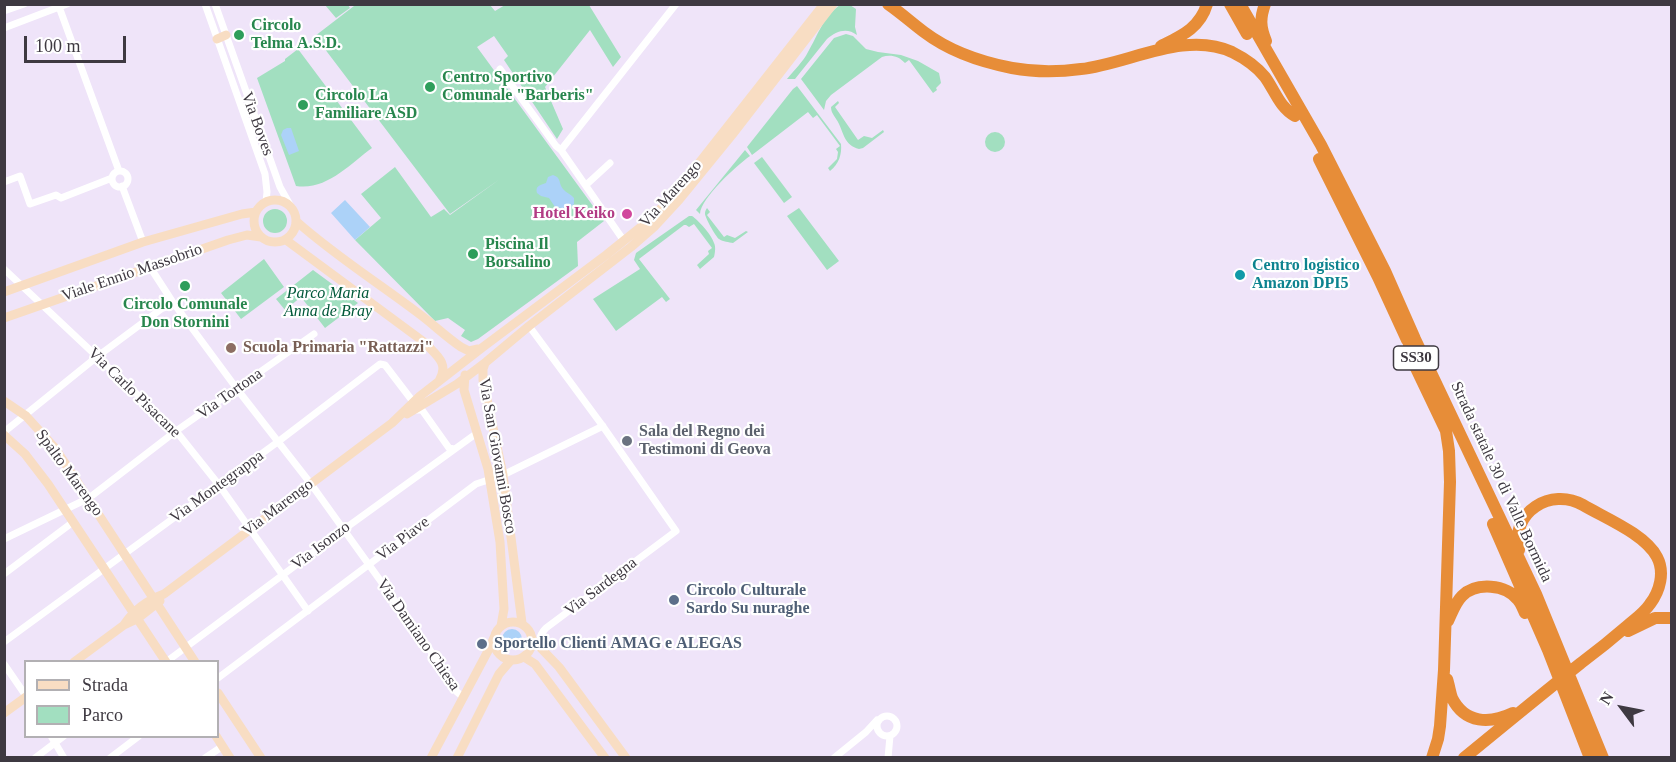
<!DOCTYPE html>
<html>
<head>
<meta charset="utf-8">
<style>
	body { margin:0 }
	#map { position:relative; width:1676px; height:762px; overflow:hidden; background:#efe4f9; font-family:Georgia,serif }
	canvas { display:block }
	.frame { position:absolute; inset:0; border:6px solid #3e3941; pointer-events:none }
	.legend { position:absolute; left:24px; top:660px; width:195px; height:78px; box-sizing:border-box; background:#fff; border:2px solid #b2b0b3; margin:0; padding:8px 10px; list-style:none; font-size:18px; color:#3e3941 }
	.legend li { display:flex; align-items:center; gap:12px; height:30px }
	.legend b { width:30px; border:2px solid #b2b0b3 }
	.north { position:absolute; left:1592px; top:678px; width:60px; height:60px; -webkit-text-stroke:4px #fff; paint-order:stroke; rotate:302deg; font-size:16px; font-weight:700; line-height:24px; text-align:center; color:#3e3941 }
	.north::after { content:''; display:block; margin:auto; width:21px; height:27px; background:#3e3941; clip-path:polygon(50% 0,100% 100%,50% 72%,0 100%) }
	.scale { position:absolute; left:24px; top:36px; width:102px; height:27px; box-sizing:border-box; border:3px solid #3e3941; border-top:0; padding-left:8px; font-size:18px; line-height:21px; white-space:nowrap; color:#3e3941; -webkit-text-stroke:4px #fff; paint-order:stroke }
</style>
</head>
<body>
<div id="map">
<canvas width="1676" height="762"></canvas>
<div class="frame"></div>
<ul class="legend">
<li><b style="height:8px;background:#f8ddc3"></b>Strada</li>
<li><b style="height:16px;background:#a2dfc0"></b>Parco</li>
</ul>
<div class="north">N</div>
<div class="scale">100 m</div>
</div>
<script>
const c = document.querySelector('canvas').getContext('2d');
c.lineJoin = 'round';
function fill(path, color) { c.fillStyle = color; c.fill(path, 'evenodd'); }
function stroke(path, color, width, dash) { c.strokeStyle = color; c.lineWidth = width; c.lineCap = dash ? 'butt' : 'round'; c.setLineDash(dash || []); c.stroke(path); }
function write(font, color, halo, rows, align = 'center') {
  c.font = font + ' Georgia,serif'; c.lineWidth = 4.5; c.setLineDash([]); c.textBaseline = 'middle'; c.strokeStyle = halo; c.fillStyle = color; for (const [text, x, y, turn = 0] of rows) {
    c.save(); c.translate(x, y); c.rotate((+turn || 0) * Math.PI / 180); c.textAlign = isNaN(turn) ? turn : align; if (halo) c.strokeText(text, 0, 0); c.fillText(text, 0, 0); c.restore();
  }
}
const green = new Path2D(`
	M325,5H348L350,8L336,18Z
	M354,5H490L495,11L505,5H589L621,57L613,67L590,30L545,87L563,129L557,139L504,60L508,56L494,36L477,47L604,221L577,242L578,266L478,339L471,342L461,336L465,330L448,318L435,321L355,240L381,218L361,194L395,167L431,217L444,209L450,215L500,179L450,214L315,36L354,6Z
	M840,5H850L856,9L855,27L857,35C847,27 836,31 827,39L795,79H787C794,70 803,62 808,52C818,35 823,17 840,5Z
	M846,34L853,36L866,49L878,52L901,55L918,61L939,73L941,83L936,88L937,90L933,93L909,60L905,63C899,56 890,54 882,57L831,95L826,101L824,110L801,79L834,38Z
	M298,49L372,148C350,164 326,191 296,186L257,78L285,61V59Z
	M797,86L841,144C842,154 839,164 830,171L828,168L837,159L838,152L836,149L840,146L817,115L813,118L808,112L752,155L747,147L793,89Z
	M838,101L839,103L835,107L858,140L864,136L872,138L883,130L884,132L863,148L859,149C845,145 844,135 839,124C836,117 831,114 831,107Z
	M985 142a10 10 0 1 1 20 0a10 10 0 1 1-20 0Z
	M745,150L750,156C736,166 701,198 700,214L696,210Z
	M762,157L792,197L784,203L754,163Z
	M707,208L710,212L707,215L724,237L727,235L735,238L746,231L748,232L733,243C729,242 723,242 719,239C716,237 704,216 705,213C705,211 706,210 707,208Z
	M799,208L839,261L827,270L787,216Z
	M263 221a12 12 0 1 1 24 0a12 12 0 1 1-24 0Z
	M689,216H692C698,220 712,235 714,243C716,247 715,253 714,257L700,269L697,265L709,254L708,251L712,248L694,224L689,227L686,225H684L639,259L670,299L666,302L662,297L616,331L593,299L640,269L634,260L636,253Z
	M264,259L284,287L241,319L221,293Z
	M313,270L358,303L325,328L301,297L285,310L276,299Z`);
const water = new Path2D(`
	M287,128H291L299,151L289,155L281,135L283,130Z
	M553,175C562,178 558,183 563,189C566,193 571,194 574,198V204L569,209L555,207L549,198L541,196L537,193C535,186 540,185 546,183L548,177Z
	M345,200L370,227L355,240L331,213Z
	M502 639a10 10 0 1 1 20 0a10 10 0 1 1-20 0Z`);
const street = new Path2D(`
	M58,4L119,171
	M205,4L265,174L267,192L266,202
	M215,4L280,187L293,210
	M4,11L24,4
	M4,28L67,4
	M500,69L556,146L561,150L624,241
	M561,150L676,4
	M112 179a8 8 0 1 1 16 0a8 8 0 1 1-16 0Z
	M4,182L20,176L30,204L56,195L61,198L112,178
	M586,185L610,163
	M122,186L143,242
	M150,267L172,301L237,389L311,484L428,647L457,692L463,697
	M4,269L176,431L219,485L308,611
	M529,326L602,425L676,531L546,628C540,634 538,641 541,649
	M414,410H422L449,448L454,449
	M4,432L98,356L172,301
	M4,539L89,498L176,431L314,334
	M4,574L73,522
	M4,642L279,441L380,364L385,365L411,399L414,400L418,398
	M166,662L343,530L477,433
	M4,664L26,696
	M218,678L476,484L503,475L603,426
	M877 726a10 10 0 1 1 20 0a10 10 0 1 1-20 0Z
	M51,736L64,758
	M35,758L64,736
	M110,758L139,736
	M205,758L223,746
	M834,758L866,732L877,720
	M888,758L890,736`);
const secondary = new Path2D(`
	M217,39L226,35
	M254 221a21 21 0 1 1 42 0a21 21 0 1 1-42 0Z
	M296,221C334,255 377,282 418,313C433,324 446,337 461,347L469,351L478,349
	M286,240L424,342C436,355 450,363 439,381
	M4,292L143,242L242,214L256,212
	M4,318L228,240L247,235L261,237
	M485,363L483,369V380L503,475L522,623
	M465,375L464,390L488,469L500,542L504,609L501,626
	M4,401L26,416L55,448L195,662
	M407,414L457,384L486,362L529,326L631,247L655,226L679,200L732,135L833,4
	M4,435L25,454L48,484L166,662
	M494 641a19 19 0 1 1 38 0a19 19 0 1 1-38 0Z
	M124,625C133,611 148,600 164,594L392,423L420,396L483,347L606,255L652,218L677,191L824,4
	M533,640L559,667L626,758
	M524,657L535,664L605,758
	M74,662L124,625L137,619L160,601
	M218,693L261,758
	M4,713L26,697
	M216,736L230,758
	M431,758L489,649L496,633
	M457,758L499,674L511,660`);
const highway = new Path2D(`
	M888,4C901,13 912,23 924,32C949,51 981,62 1012,68C1034,72 1059,72 1081,69C1128,64 1185,30 1232,52C1244,58 1257,67 1265,77C1275,91 1280,108 1295,116
	M1230,4L1247,34
	M1240,4L1321,145L1385,271L1415,339L1536,594L1603,758
	M1265,4C1260,18 1260,27 1266,41
	M1161,46C1181,36 1200,28 1207,4
	M1319,159L1378,277L1407,340
	M1409,345L1414,364L1446,431L1449,451L1450,482L1444,670L1440,726L1438,739L1432,758
	M1493,524L1548,650L1590,758
	M1448,621C1452,613 1455,603 1462,596C1476,582 1506,584 1518,600C1521,603 1523,609 1525,613
	M1628,631L1655,618H1672
	M1447,679C1449,685 1450,692 1452,698C1465,724 1490,724 1513,713
	M1464,758C1503,726 1542,694 1581,663C1597,651 1612,639 1627,626C1635,619 1644,613 1650,604C1660,591 1665,572 1657,557C1645,534 1605,518 1583,505C1551,487 1510,512 1519,550`);
const markers = [
	[239,35,6,"#2e9e5b"],
	[430,87,6,"#2e9e5b"],
	[303,105,6,"#2e9e5b"],
	[627,214,6,"#d1479c"],
	[473,254,6,"#2e9e5b"],
	[1240,275,6,"#0f9aa8"],
	[185,286,6,"#2e9e5b"],
	[231,348,6,"#8d6e63"],
	[627,441,6,"#6b7280"],
	[674,600,6,"#5c6f8a"],
	[482,644,6,"#5c6f8a"]
];
const shields = [
	[1416,358,45]
];
const shieldNames = [
	["SS30",1416,358]
];
const leisureNames = [
	["Circolo",251,26],
	["Telma A.S.D.",251,44],
	["Centro Sportivo",442,78],
	["Comunale \"Barberis\"",442,96],
	["Circolo La",315,96],
	["Familiare ASD",315,114],
	["Piscina Il",485,245],
	["Borsalino",485,263],
	["Circolo Comunale",185,305,"center"],
	["Don Stornini",185,323,"center"]
];
const streetNames = [
	["Via Boves",257,124,70],
	["Via Marengo",671,194,-48],
	["Viale Ennio Massobrio",132,273,-19],
	["Via Carlo Pisacane",134,393,44],
	["Via Tortona",230,394,-35],
	["Via San Giovanni Bosco",497,456,80],
	["Spalto Marengo",69,473,54],
	["Strada statale 30 di Valle Bormida",1501,482,65],
	["Via Montegrappa",217,487,-36],
	["Via Marengo",278,508,-37],
	["Via Piave",403,539,-37],
	["Via Isonzo",321,546,-37],
	["Via Sardegna",601,587,-37],
	["Via Damiano Chiesa",418,635,55]
];
const hotelNames = [
	["Hotel Keiko",615,214]
];
const cultureNames = [
	["Centro logistico",1252,266],
	["Amazon DPI5",1252,284]
];
const parkNames = [
	["Parco Maria",328,294],
	["Anna de Bray",328,312]
];
const educationNames = [
	["Scuola Primaria \"Rattazzi\"",243,348]
];
const worshipNames = [
	["Sala del Regno dei",639,432],
	["Testimoni di Geova",639,450]
];
const serviceNames = [
	["Circolo Culturale",686,591],
	["Sardo Su nuraghe",686,609],
	["Sportello Clienti AMAG e ALEGAS",494,644]
];
fill(green, '#a2dfc0');
fill(water, '#acd2f8');
stroke(street, '#fff', 7);
stroke(secondary, '#f8ddc3', 9);
stroke(highway, '#e78d38', 12);
for (const [x, y, r, color] of markers) { const dot = new Path2D(); dot.arc(x, y, r, 0, 2 * Math.PI); c.fillStyle = color; c.fill(dot); stroke(dot, '#fff', 2); }
for (const [x, y, w] of shields) { const box = new Path2D(); box.roundRect(x - w / 2, y - 12, w, 24, 4.5); c.fillStyle = '#fff'; c.fill(box); stroke(box, '#3e3941', 1.5); }
write('bold 15px', '#3e3941', null, shieldNames);
write('bold 16px', '#27864d', '#fff', leisureNames, 'left');
write('16px', '#3e3941', '#fff', streetNames);
write('bold 16px', '#b23c85', '#fff', hotelNames, 'right');
write('bold 16px', '#0d838f', '#fff', cultureNames, 'left');
write('italic 16px', '#005839', '#fff', parkNames);
write('bold 16px', '#785e54', '#fff', educationNames, 'left');
write('bold 16px', '#5b616d', '#fff', worshipNames, 'left');
write('bold 16px', '#4e5e75', '#fff', serviceNames, 'left');
</script>
</body>
</html>
